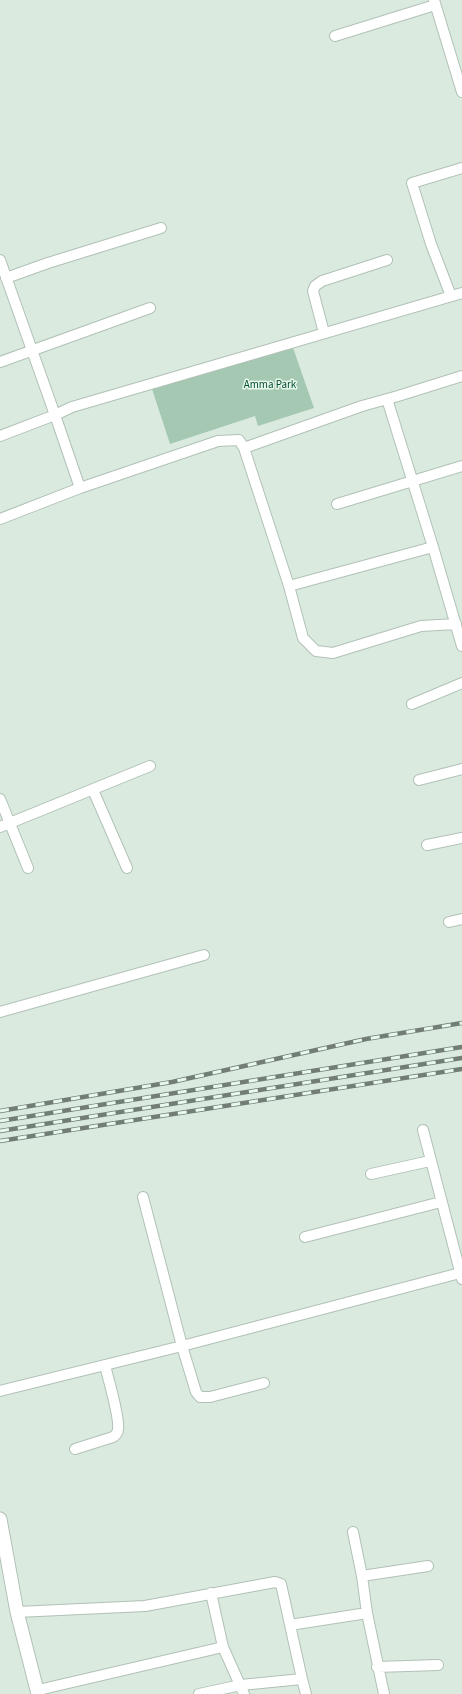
<!DOCTYPE html>
<html>
<head>
<meta charset="utf-8">
<style>
	body { margin:0 }
	canvas { display:block; background:#daeadf }
</style>
</head>
<body>
<canvas width="462" height="1694"></canvas>
<script>
const c = document.querySelector('canvas').getContext('2d');
c.lineJoin = 'round';
function fill(path, color) { c.fillStyle = color; c.fill(path, 'evenodd'); }
function stroke(path, color, width, dash) { c.strokeStyle = color; c.lineWidth = width; c.lineCap = dash ? 'butt' : 'round'; c.setLineDash(dash || []); c.stroke(path); }
function write(font, color, halo, rows, align = 'center') {
  c.font = font + ' "Source Sans 3",sans-serif'; c.lineWidth = 3; c.setLineDash([]); c.textBaseline = 'middle'; c.strokeStyle = halo; c.fillStyle = color; for (const [text, x, y, turn = 0] of rows) {
    c.save(); c.translate(x, y); c.rotate((+turn || 0) * Math.PI / 180); c.textAlign = isNaN(turn) ? turn : align; if (halo) c.strokeText(text, 0, 0); c.fillText(text, 0, 0); c.restore();
  }
}
const green = new Path2D(`
	M292,345L314,408L258,426L255,416L170,444L152,389L237,361Z`);
const minor = new Path2D(`
	M434,0L462,92
	M335,36L435,5
	M0,260L55,415L0,436
	M6,278L48,263L161,228
	M451,296L431,244L412,183L462,168
	M324,333L313,291L315,286L322,281L387,260
	M0,362L150,308
	M387,399L433,547L462,646
	M244,448L362,406L398,396L462,376
	M80,488L218,441L239,440L244,448L289,586L303,638L316,651L333,653L421,626L456,624
	M337,504L462,466
	M0,519L80,488L55,415L72,407L462,293
	M289,586L433,547
	M412,704L462,683
	M419,780L462,769
	M93,790L127,868
	M0,799L28,868
	M0,827L150,766
	M427,845L462,838
	M449,922L462,919
	M0,1012L204,955
	M423,1130L462,1279
	M371,1174L430,1161
	M143,1197L182,1346L196,1392L200,1397H210L264,1383
	M305,1237L441,1202
	M0,1391L182,1346L460,1273
	M75,1449L113,1437C116,1435 118,1433 118,1429C120,1417 108,1379 105,1365
	M353,1532L362,1576
	M211,1593L223,1647L244,1694
	M17,1612L145,1606L275,1582L281,1584L302,1679L241,1685L199,1694
	M290,1625L367,1613
	M377,1667L438,1665
	M302,1679L306,1694
	M38,1690L223,1647
	M384,1694L367,1613L362,1576L428,1566`);
const tertiary = new Path2D(`
	M0,1519L17,1612L38,1694`);
const rail = new Path2D(`
	M0,1111L172,1082L366,1039L462,1023
	M0,1121L462,1047
	M0,1131L462,1058
	M0,1141L462,1069`);
const parkNames = [
	["Amma Park",270,386]
];
fill(green, '#a5c8b2');
stroke(minor, '#b1c1b6', 12);
stroke(tertiary, '#b1c1b6', 15);
stroke(minor, '#fff', 10);
stroke(tertiary, '#fff', 13);
stroke(rail, '#727d76', 4.5);
stroke(rail, '#e7f8ed', 3, [9]);
write('11px', '#044d2c', '#e7f8ed', parkNames);
</script>
</body>
</html>
